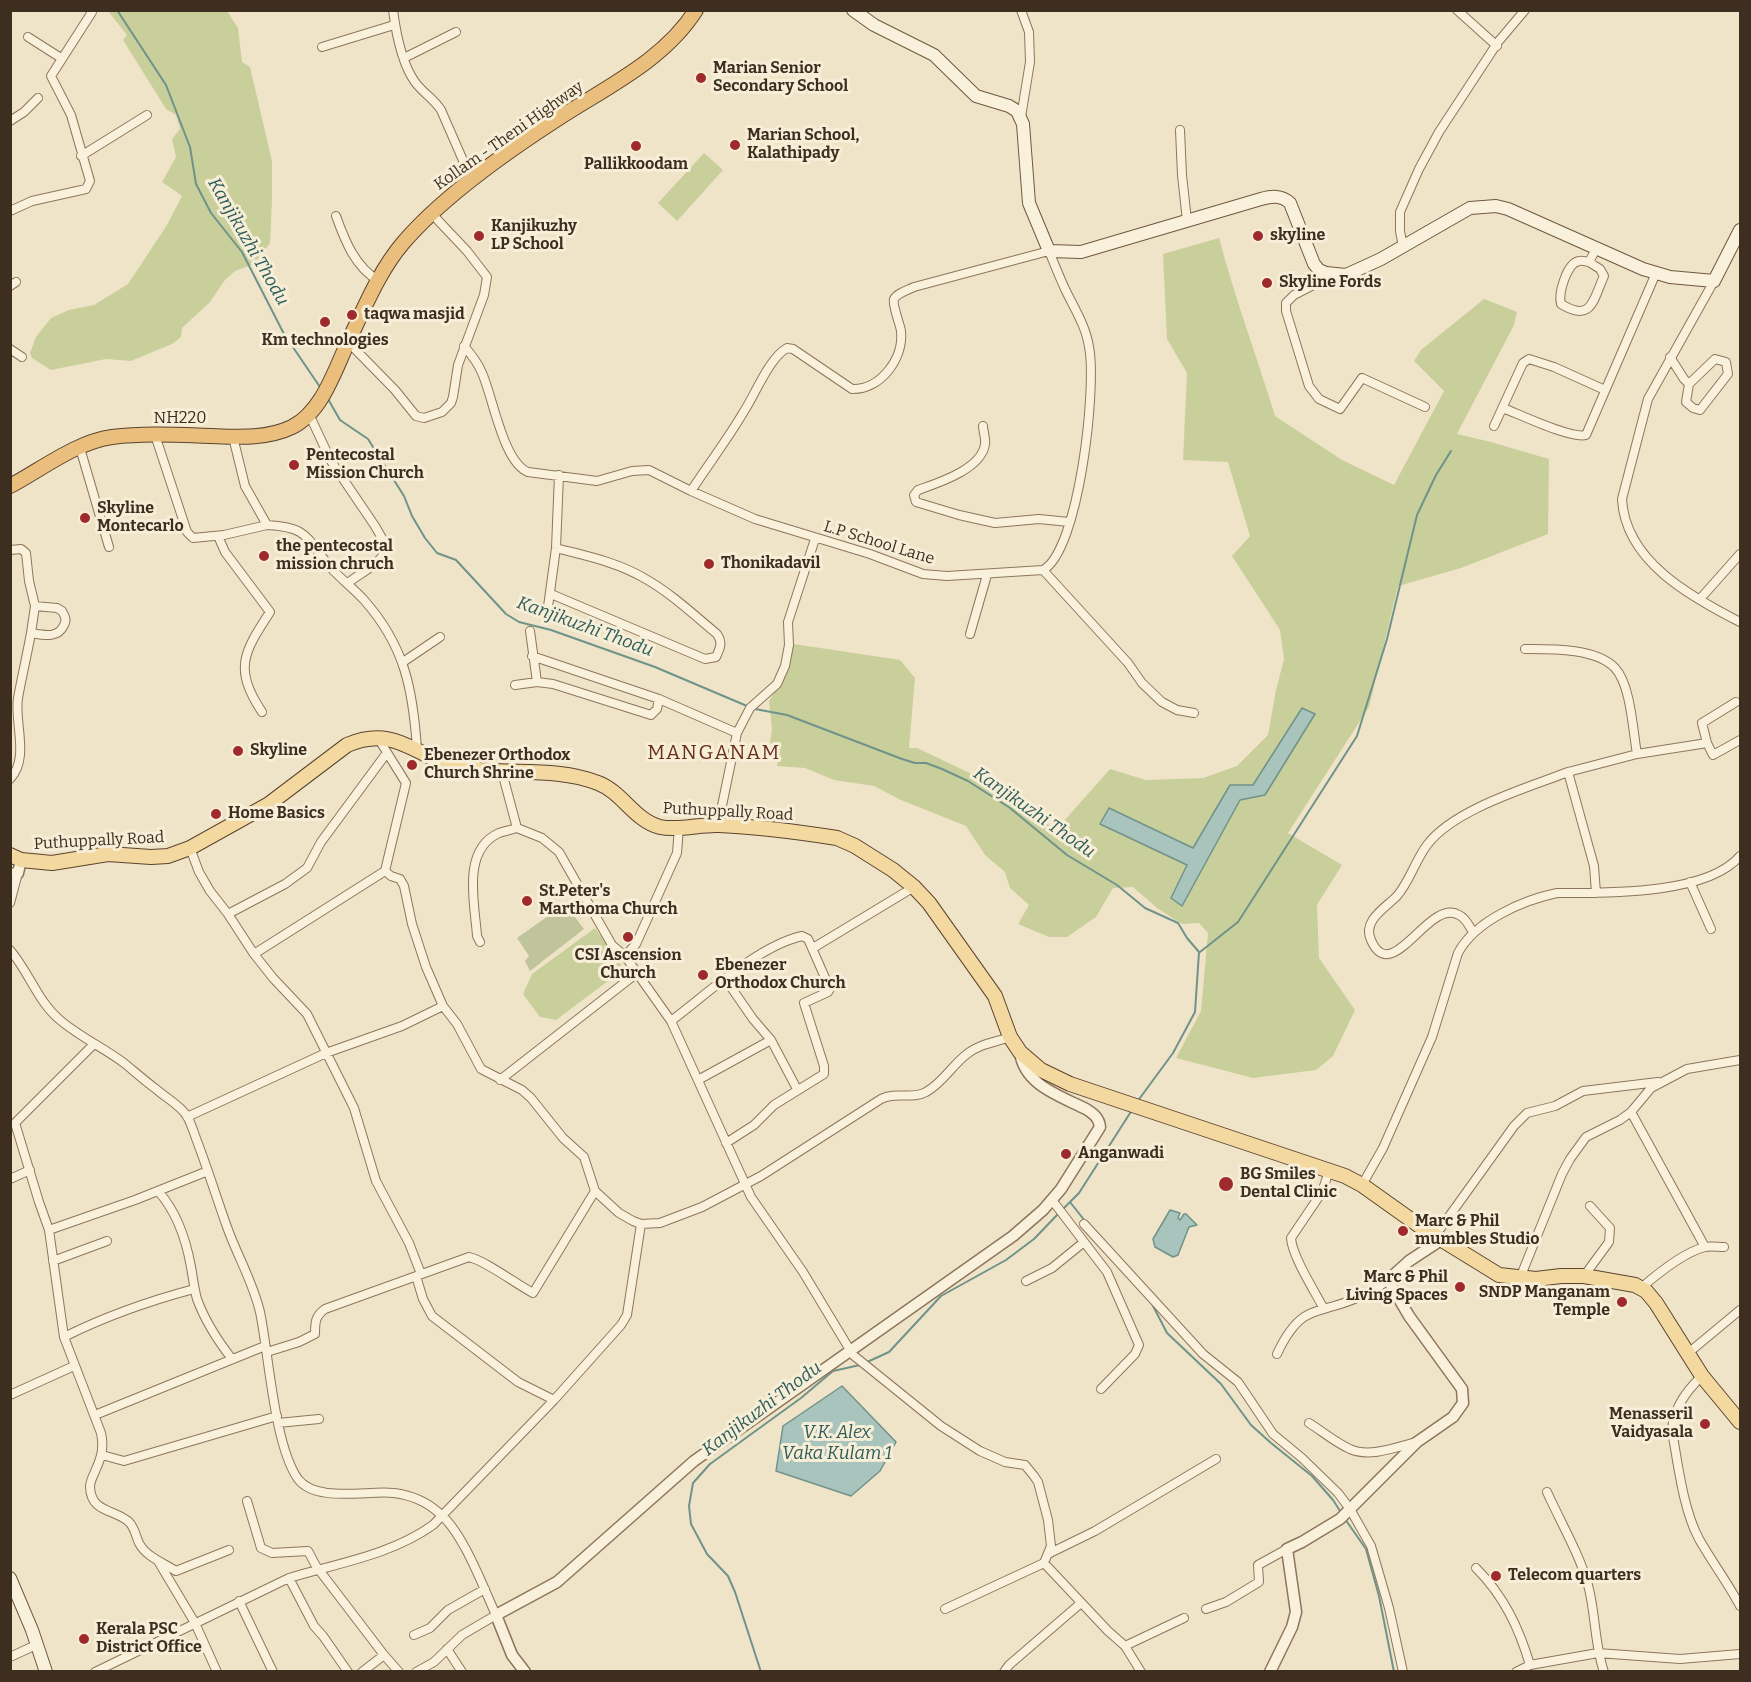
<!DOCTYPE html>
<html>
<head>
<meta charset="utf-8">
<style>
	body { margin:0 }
	#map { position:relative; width:1751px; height:1682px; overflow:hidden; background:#f0e4c8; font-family:Bitter,serif }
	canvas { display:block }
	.frame { position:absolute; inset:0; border:12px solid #3d2e20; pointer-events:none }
</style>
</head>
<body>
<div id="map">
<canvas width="1751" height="1682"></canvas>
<div class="frame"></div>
</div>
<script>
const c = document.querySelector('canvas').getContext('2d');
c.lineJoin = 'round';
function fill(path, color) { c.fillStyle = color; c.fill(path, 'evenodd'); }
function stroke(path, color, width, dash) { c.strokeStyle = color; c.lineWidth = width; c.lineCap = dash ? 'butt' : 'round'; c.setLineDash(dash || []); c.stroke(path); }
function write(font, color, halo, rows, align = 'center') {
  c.font = font + ' Bitter,serif'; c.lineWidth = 6; c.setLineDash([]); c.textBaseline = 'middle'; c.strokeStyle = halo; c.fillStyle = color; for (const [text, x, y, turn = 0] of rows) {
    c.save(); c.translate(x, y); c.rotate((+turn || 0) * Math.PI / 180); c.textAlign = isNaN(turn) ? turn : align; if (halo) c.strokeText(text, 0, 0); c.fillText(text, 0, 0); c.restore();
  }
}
const green = new Path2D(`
	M108,11H227L238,28L242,62L250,67L272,161V201L270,243L254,264L235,271L225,280L210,302L182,328L181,337L172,344L131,361L106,359L51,370L32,358L30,353L36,337L51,318L69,310L94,305L128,284L167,225L182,196L162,182L176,157L172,139L180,129L176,115L166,109L123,40L127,35Z
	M704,153L723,170L677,221L658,203Z
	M1219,238C1235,298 1257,357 1275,416L1342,460L1394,485L1444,391L1414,361L1421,350L1484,299L1517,312L1514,325L1457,434L1491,442L1549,459L1548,534L1461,568L1398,586L1369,707L1288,833L1342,865L1317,905L1319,958L1355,1010L1333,1056L1316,1070L1253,1078L1176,1058L1201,1011L1208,933L1199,923L1182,924L1157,908L1133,887L1113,888L1096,917L1067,937H1049L1018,924L1029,905L1010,888L1005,872L985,855L966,826L901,800L874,786L834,780L805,768L777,766L781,744L770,743L772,729L769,701L786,674L794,644L900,660L915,678L909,748H917L993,784L1056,830L1110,769L1146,780L1203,778L1237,766L1268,735L1276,690L1284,659L1280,630L1232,556L1250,536L1228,462L1183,460L1187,373L1167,339L1163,254Z
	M595,928L624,969L556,1020L540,1017L523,994L532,974Z`);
const cemetery = new Path2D(`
	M565,904L584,929L530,971L525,961L529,956L517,938Z`);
const water = new Path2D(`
	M1302,708L1315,714L1265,795L1240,800L1182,906L1171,898L1187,865L1100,824L1109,808L1193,848L1230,785H1253Z
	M1170,1210L1180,1213L1178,1218L1180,1220L1184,1214H1186L1197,1225L1189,1227L1178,1255L1173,1257L1155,1247L1153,1239Z
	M842,1386L896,1442L880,1471L851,1496L776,1471L783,1426Z`);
const stream = new Path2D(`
	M117,10L166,85L190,147L196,184L211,213L242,252L284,334L320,387
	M328,399L340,420L368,439L404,496L412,516L425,538L437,553L456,560L506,614L519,622L551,630L655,667L747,706
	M755,709L787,715L902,759L915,763H926L942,769L968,781L1010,808L1067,855L1117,885L1145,908L1178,923L1187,938L1199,952L1195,1012L1173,1053L1137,1102
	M1200,952L1238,922L1357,736L1387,639L1417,515L1436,475L1451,451
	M1070,1202L1085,1221
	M1062,1210L1079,1193L1132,1110
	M1151,1302L1167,1333L1221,1384L1251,1425L1271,1443L1312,1476L1333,1500L1342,1514
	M865,1363L889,1352L941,1296L1006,1260L1034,1239L1058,1214
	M1345,1519L1366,1549L1379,1596L1394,1672
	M761,1672L735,1592L728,1576L707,1554L691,1524L689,1506L693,1483L710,1464L801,1398L833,1371L860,1365`);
const minor = new Path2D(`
	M393,10C396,33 402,64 415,82C423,93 434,99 441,110L472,181
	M1021,10L1029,32L1030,62L1021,117
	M1457,10L1497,46
	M28,37L61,58
	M322,47L394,25
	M404,58L456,32
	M10,121L24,112L38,98
	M1180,130L1182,175L1187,221
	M81,156L147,115
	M10,211L32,201L86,189L90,181L71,115L51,76L92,12
	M336,216C345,241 355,267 379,281
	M1403,247L1400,231V212L1419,169L1439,132L1498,42L1525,10
	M1589,262C1586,262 1583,260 1579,261C1567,263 1558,293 1561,304C1592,323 1593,300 1604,276L1600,269L1589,262L1596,249
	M1335,274L1294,295L1286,303V311L1309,386L1319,399L1340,409L1362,378L1425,407
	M1714,281L1648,399L1622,499C1625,561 1691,597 1740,622
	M10,286L16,282
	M348,342L395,390L416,416L424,418L442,412L451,403L453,397L458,365L484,295L487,277L467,251L432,214
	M464,346C471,354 478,363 482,373C493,397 503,462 528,472L597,481L632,471L649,470L691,491L755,519L870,554L923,574L947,576L1043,570C1079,551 1097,387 1089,347C1086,326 1074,308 1065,289C1059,276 1054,263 1049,251L914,287C908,290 897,293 894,299C892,305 900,324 901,331C904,359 880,390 852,389L793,349L787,348C769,358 755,395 743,413C727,440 708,465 691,491
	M10,349L22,357
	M1670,357L1684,379L1689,384
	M1715,359L1726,362L1728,374L1700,410L1693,408L1686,402L1689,384Z
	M1503,408C1521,415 1571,439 1586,435L1656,273
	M309,414L331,461L375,526L387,547C383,563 360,573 348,583
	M983,426C983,431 986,439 985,444C982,469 938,483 918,490L914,495L916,502L959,515L995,523L1039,519L1069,522
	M1494,426L1523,363L1529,359L1554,367L1605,390
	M155,435L187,532L193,538L224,535L267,525
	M233,437L245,486L267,525C310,527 306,539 331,568C341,579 354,589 364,600C405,646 413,690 417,749
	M80,448L109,547
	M218,536L225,552L270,612C244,652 233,668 262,712
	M10,550L21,549L26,553L29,581L35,606L57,608L62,611C65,616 67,620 64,625C58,639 43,635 31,633C27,655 22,676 18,698C14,723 30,758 10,779
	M1043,570L1128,663L1142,683L1162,702L1177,710L1194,713
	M551,594L705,659L716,657C720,648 723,643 717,634C694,615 671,593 644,578C617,562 586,556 556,548
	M1700,599L1740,554
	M547,614L556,548L559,475
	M530,631L537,682
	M31,633L35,606
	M970,634L987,575
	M1525,649C1551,649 1596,648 1615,668C1631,685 1633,732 1637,754L1568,772L1594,866L1596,893
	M532,656L659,699L737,733
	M403,662L440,637
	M515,685L537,682L553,684L651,715L657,709L659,699
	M378,738L406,783L385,871L391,876L400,879L404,886L412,924L426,967L443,1006L457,1024L481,1069L522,1090L531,1098L563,1138L584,1157L595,1191L619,1213L633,1221L641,1224L660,1223L702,1207L761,1176L881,1099C896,1091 912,1100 926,1092C943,1083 952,1065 967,1054C979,1044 996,1042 1010,1037
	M1707,743L1713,755L1740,740
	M1637,754L1707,743L1702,723L1736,702
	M502,772L517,828L542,838L559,852L612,945L625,956L671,1021L751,1197L803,1272L853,1355L941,1426L980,1451L1005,1462L1025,1465L1034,1476L1038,1482L1048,1520L1051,1546L1044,1563L1108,1631L1125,1646L1141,1672
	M718,825L737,733L750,708L777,684L785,666L789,645L788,622L815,539
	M190,848L199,872L210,891L228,914L254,954L273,978L307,1014L354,1108L376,1181L409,1243L421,1274
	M1690,882L1711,929
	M10,903L18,873
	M228,914L285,884L307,868L321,842L386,754
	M1473,932C1469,926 1466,918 1459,915C1429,897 1392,988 1371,940C1362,921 1385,908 1397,896C1410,881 1415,861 1427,845C1454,809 1527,788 1568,772
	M480,942L477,936C475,904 461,850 499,833C504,831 511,830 517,828
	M813,948L914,887
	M10,950C29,972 38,1002 60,1020C80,1037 104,1048 124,1063C135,1072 145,1081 156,1089C166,1098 180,1105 187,1116C191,1123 194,1133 197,1141C208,1170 217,1199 227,1227C237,1255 253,1282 260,1312C269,1355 274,1445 298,1479C316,1503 368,1490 394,1493C410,1495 427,1502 439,1513C463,1532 483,1587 496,1615L462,1635L434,1662L416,1672
	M254,954L385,871
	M625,956L636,944L677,853L679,827
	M726,980L753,1019L771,1040L797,1089
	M671,1021C707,994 758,946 802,936L808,939L830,989L828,992L804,1003L824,1066V1074L774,1105L754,1125L726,1143
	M94,1044L15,1123L39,1202L49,1230L64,1337L101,1433C104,1446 102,1456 96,1469C94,1475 90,1480 90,1487C91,1513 115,1509 129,1522C135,1528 136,1537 139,1543C146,1557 164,1563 176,1571L229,1550
	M500,1080L637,973
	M698,1080L771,1040
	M1631,1112L1705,1247
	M187,1117L326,1053L402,1026L443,1006
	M10,1179L30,1170
	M1362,1185L1383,1148L1432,1037L1458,953C1475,921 1523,900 1557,893C1606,893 1707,895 1740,856
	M158,1191C177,1212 186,1239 191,1267C193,1278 194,1288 197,1299C205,1321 218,1341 232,1359
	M1052,1200L1107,1272L1139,1345L1135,1354L1101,1389
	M1084,1224L1203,1354L1238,1382L1273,1434L1302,1458L1338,1493L1350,1509L1371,1546L1389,1608L1403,1672
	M49,1230L135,1200L208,1171
	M1435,1236L1514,1126L1527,1113L1555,1106L1583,1091L1658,1082
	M53,1261L107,1241
	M416,1276L423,1299L432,1316L518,1382L554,1400
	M1584,1276L1609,1242L1610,1228L1590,1206
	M1520,1278L1562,1174L1570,1159L1586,1137L1620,1120L1631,1112L1651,1088L1687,1069L1740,1060
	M1026,1281L1052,1268L1084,1242
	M1641,1288C1656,1275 1685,1252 1705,1247C1711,1246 1718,1247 1724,1247
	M1324,1309C1315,1292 1292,1256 1291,1238L1322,1192L1329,1171
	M64,1337C106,1316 149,1301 194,1289
	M267,1352L299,1342L315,1334C315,1323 315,1316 325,1309L469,1257C486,1261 516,1284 533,1293L595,1191
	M1277,1354C1283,1341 1291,1326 1304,1317C1313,1311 1324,1309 1334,1306C1355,1300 1372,1293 1388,1280
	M1687,1354L1740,1310
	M1702,1376C1687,1390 1673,1409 1672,1431C1678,1464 1683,1509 1699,1539C1712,1562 1728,1583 1740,1606
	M10,1395L74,1366
	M95,1415L265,1346
	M278,1423L319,1419
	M1309,1423C1322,1431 1336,1443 1350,1449C1369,1458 1397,1447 1416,1442
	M102,1455L124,1461L277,1416
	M1547,1492C1561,1523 1579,1553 1588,1585C1596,1614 1594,1643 1604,1672
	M247,1501L261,1548L272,1553L308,1551L316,1566L384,1655L399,1672
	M1048,1554L1095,1531L1216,1459
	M158,1561L195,1623L217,1672
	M1476,1568C1504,1596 1519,1628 1530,1665
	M289,1578L314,1626L323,1636L348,1672
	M239,1601L273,1672
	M945,1609L1044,1563
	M1206,1609L1226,1602L1259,1582L1258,1565L1287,1549
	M414,1635L430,1628L448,1610L485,1589
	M1125,1646L1184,1618
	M447,1649L462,1672
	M10,1657L36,1645
	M95,1672L289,1578C338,1563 391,1555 433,1525L554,1400L621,1325L627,1315L641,1224
	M362,1672L384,1655
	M1004,1672L1009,1665L1081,1603
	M1516,1672L1530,1665L1598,1653L1680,1659L1740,1654`);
const tertiary = new Path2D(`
	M10,874L18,873L21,860
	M525,1672L512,1655L496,1615L557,1582L694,1461L1013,1236L1043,1210L1061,1189L1100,1127C1099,1118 1094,1114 1086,1109C1060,1096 1024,1085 1020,1052
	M1270,1672L1292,1627L1296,1612L1287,1549L1302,1542L1340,1519L1417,1442L1453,1417L1463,1403L1462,1389L1409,1316L1388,1280L1409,1261L1441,1240`);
const secondary = new Path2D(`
	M853,10L874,25L934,55L976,96L1009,106L1017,111L1023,124L1029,203L1049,251L1081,252L1261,199C1272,196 1281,195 1290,203L1314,264L1319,270L1326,273L1346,275L1381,259L1470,208L1496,206L1508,209L1643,269L1670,277L1714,281L1740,230
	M10,1578L32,1630L46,1672`);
const primary = new Path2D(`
	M10,855L21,860L52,863L108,854L151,857L168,856L190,848L269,804L347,745C398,723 419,761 463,768C508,776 554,766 598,783C622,792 635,821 660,827C679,831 701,824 719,825C759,827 799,832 837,838L855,846L893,870L914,887L929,903L995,996L1010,1037L1020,1052L1041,1070L1070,1084L1345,1176L1362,1185L1421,1227L1499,1275L1536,1279L1561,1276H1584L1635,1285L1646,1291L1656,1303L1702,1376L1740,1422`);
const trunk = new Path2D(`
	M10,486C42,469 76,442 112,437C145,433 179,435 212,436C238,437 267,439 292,427C322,412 335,370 348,342C364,309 379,271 403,243C444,195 509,150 562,116C609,86 665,59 696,10`);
const markers = [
	[701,78,6,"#9e2a2b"],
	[735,145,6,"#9e2a2b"],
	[636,146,6,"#9e2a2b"],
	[479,236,6,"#9e2a2b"],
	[1258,236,6,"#9e2a2b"],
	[1267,283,6,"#9e2a2b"],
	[352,315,6,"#9e2a2b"],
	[325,322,6,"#9e2a2b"],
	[294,465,6,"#9e2a2b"],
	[85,518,6,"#9e2a2b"],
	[264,556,6,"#9e2a2b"],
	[709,564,6,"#9e2a2b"],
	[238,751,6,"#9e2a2b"],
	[412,765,6,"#9e2a2b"],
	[216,814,6,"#9e2a2b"],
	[527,901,6,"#9e2a2b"],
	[628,937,6,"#9e2a2b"],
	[703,975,6,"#9e2a2b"],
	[1066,1154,6,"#9e2a2b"],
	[1226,1184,8,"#9e2a2b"],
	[1403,1231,6,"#9e2a2b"],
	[1460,1287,6,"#9e2a2b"],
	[1622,1302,6,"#9e2a2b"],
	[1705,1424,6,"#9e2a2b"],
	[1496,1576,6,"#9e2a2b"],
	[84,1639,6,"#9e2a2b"]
];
const poiNames = [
	["Marian Senior",713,69],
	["Secondary School",713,87],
	["Marian School,",747,136],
	["Kalathipady",747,154],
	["Pallikkoodam",636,165,"center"],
	["Kanjikuzhy",491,227],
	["LP School",491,245],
	["skyline",1270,236],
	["Skyline Fords",1279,283],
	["taqwa masjid",364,315],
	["Km technologies",325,341,"center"],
	["Pentecostal",306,456],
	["Mission Church",306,474],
	["Skyline",97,509],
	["Montecarlo",97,527],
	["the pentecostal",276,547],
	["mission chruch",276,565],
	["Thonikadavil",721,564],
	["Skyline",250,751],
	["Ebenezer Orthodox",424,756],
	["Church Shrine",424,774],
	["Home Basics",228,814],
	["St.Peter's",539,892],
	["Marthoma Church",539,910],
	["CSI Ascension",628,956,"center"],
	["Church",628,974,"center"],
	["Ebenezer",715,966],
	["Orthodox Church",715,984],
	["Anganwadi",1078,1154],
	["BG Smiles",1240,1175],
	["Dental Clinic",1240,1193],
	["Marc & Phil",1415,1222],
	["mumbles Studio",1415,1240],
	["Marc & Phil",1448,1278,"right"],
	["Living Spaces",1448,1296,"right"],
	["SNDP Manganam",1610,1293,"right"],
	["Temple",1610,1311,"right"],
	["Menasseril",1693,1415,"right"],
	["Vaidyasala",1693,1433,"right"],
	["Telecom quarters",1508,1576],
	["Kerala PSC",96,1630],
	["District Office",96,1648]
];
const streetNames = [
	["Kollam - Theni Highway",509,136,-35],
	["NH220",180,419],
	["L.P School Lane",879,543,17],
	["Puthuppally Road",728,812,3],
	["Puthuppally Road",99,841,-3]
];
const waterNames = [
	["Kanjikuzhi Thodu",248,242,60],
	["Kanjikuzhi Thodu",585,627,20],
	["Kanjikuzhi Thodu",1034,813,35],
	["Kanjikuzhi Thodu",762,1409,-37],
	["V.K. Alex",837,1433],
	["Vaka Kulam 1",837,1454]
];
const quarterNames = [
	["MANGANAM",714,753]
];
fill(green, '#c9cf9b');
fill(cemetery, '#bfc49a');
fill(water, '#a9c4bc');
stroke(water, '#6f938a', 1.5);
stroke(stream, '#6f938a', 2);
stroke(minor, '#8d765c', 10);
stroke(tertiary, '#8d765c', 13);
stroke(secondary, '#6f573f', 14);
stroke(primary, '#5b4430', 16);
stroke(trunk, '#5b4430', 16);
stroke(minor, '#faf1dc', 8);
stroke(tertiary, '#faf1dc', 10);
stroke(secondary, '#faf1dc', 12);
stroke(primary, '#f3d9a0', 14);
stroke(trunk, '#eabe7c', 14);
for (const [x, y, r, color] of markers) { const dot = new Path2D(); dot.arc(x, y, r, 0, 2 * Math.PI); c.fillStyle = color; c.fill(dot); stroke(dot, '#f7eed8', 2); }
write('bold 16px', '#3d2e20', '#f7eed8', poiNames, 'left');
write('16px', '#3d2e20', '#f7eed8', streetNames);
write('italic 18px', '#2f5d5a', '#f7eed8', waterNames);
c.letterSpacing = '1.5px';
write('20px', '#6b2e1e', '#f7eed8', quarterNames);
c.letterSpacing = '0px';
</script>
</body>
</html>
